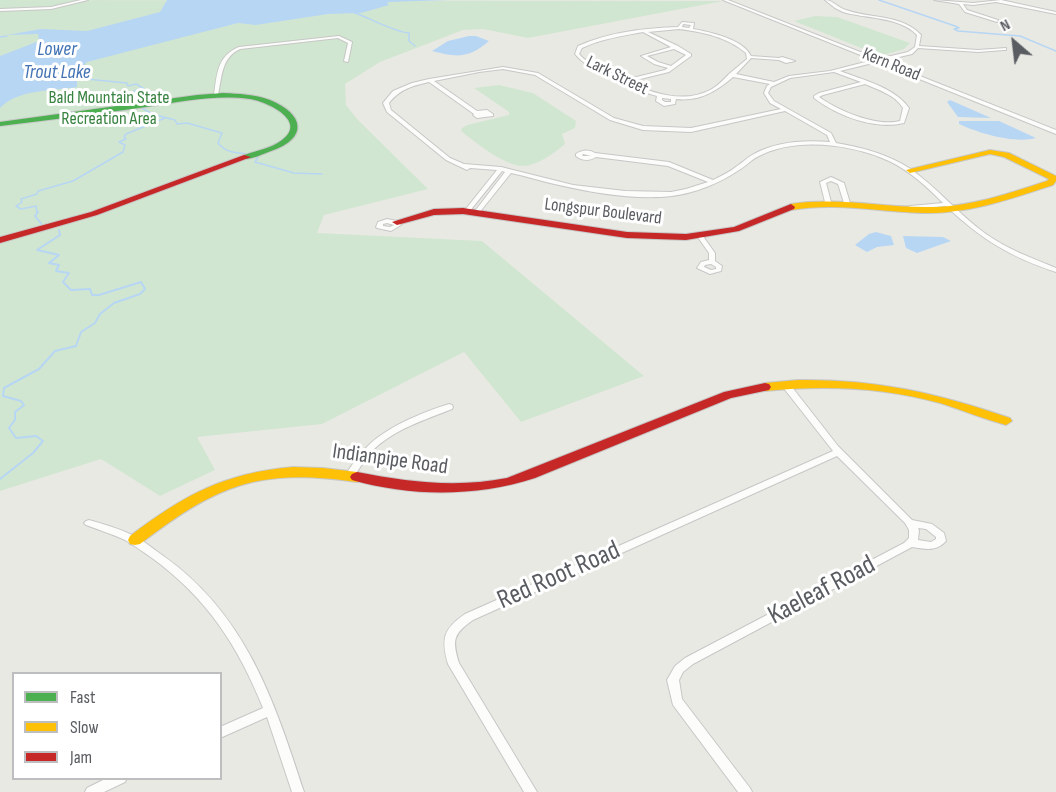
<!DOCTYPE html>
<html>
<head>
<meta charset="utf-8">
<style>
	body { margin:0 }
	#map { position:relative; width:1056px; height:792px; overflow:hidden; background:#e9e9e4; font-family:"Sofia Sans Condensed",sans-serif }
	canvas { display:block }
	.legend { position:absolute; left:12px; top:672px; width:210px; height:108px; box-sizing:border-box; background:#fff; border:2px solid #bdbec0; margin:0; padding:8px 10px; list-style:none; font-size:18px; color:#595c61 }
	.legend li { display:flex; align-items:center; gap:12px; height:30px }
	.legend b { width:30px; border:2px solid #bdbec0 }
	.north { position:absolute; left:984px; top:12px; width:60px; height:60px; -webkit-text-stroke:4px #fff; paint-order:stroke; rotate:332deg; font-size:16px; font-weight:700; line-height:24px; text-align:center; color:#595c61 }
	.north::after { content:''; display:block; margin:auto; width:21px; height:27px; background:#595c61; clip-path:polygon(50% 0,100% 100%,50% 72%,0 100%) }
</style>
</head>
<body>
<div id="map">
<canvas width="1056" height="792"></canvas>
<ul class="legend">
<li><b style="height:8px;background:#4caf50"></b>Fast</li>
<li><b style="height:8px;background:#ffc107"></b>Slow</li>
<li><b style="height:8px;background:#c62828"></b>Jam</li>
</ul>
<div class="north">N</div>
</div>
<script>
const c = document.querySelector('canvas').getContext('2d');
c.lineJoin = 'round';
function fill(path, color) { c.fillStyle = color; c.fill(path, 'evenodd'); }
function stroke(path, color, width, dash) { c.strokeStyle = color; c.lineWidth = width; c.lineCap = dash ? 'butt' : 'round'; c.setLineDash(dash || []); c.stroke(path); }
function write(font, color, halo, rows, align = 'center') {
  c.font = font + ' "Sofia Sans Condensed",sans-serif'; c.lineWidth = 6; c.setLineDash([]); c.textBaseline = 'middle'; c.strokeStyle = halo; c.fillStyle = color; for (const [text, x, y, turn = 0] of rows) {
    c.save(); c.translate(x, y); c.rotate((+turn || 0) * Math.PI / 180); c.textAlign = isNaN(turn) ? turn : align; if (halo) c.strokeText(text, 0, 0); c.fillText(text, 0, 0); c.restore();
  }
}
const green = new Path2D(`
	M0,0L723,1L528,38L483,29L463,30L380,62L345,84L346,105L358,120L428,189L324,215L317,233L482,241L644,376L521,422L464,352L322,424L197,437L215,470L160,496L101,459L0,491Z
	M815,16L837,17L910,43L904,49L881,56L794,21Z
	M499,85L533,93L576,121L575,128L562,134L565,144C555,153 536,166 523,166C504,166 475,142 461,131L462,128L467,125L509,115V112L474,88Z`);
const water = new Path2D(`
	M167,0H449L389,2L387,3L389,5L361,13L328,14L256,25L238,23L87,62L85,64L86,79L77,80V87C53,91 18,89 0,108V56L39,41L38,34L7,35L41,29L87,31L160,12Z
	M469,36H476L489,41C470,58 457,58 432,51L448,41Z
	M950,100L991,118L958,117L947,102Z
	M959,121H999L1036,138C1015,144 978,133 959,124Z
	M876,232L891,236L894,245L877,247L867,252L855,245L869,234Z
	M903,236L943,237L951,241L917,253L906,248Z`);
const streamFar1 = new Path2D(`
	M879,0L955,26L959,28L954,29L958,31L1020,36L1056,51
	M355,13C372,19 392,31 409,33V41L415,46
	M0,37L7,36
	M86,79L127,83L128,86L136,84L143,88L134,91L142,94L136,97L142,103V108L152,114L175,120L177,124L187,123L222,133L218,143C226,153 237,153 249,154
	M255,155L258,157L255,162L294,173L322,174
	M37,213L36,206L21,209L16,206L22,202L21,199L37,194L38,191L73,181L123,152L125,145L119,142L126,139L124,137L126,134L165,118`);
const stream = new Path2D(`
	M38,212L35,216L43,226
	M0,479L33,453L43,441L36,436L16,438L9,428L15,420V412L24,405L21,401L3,396L4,388L39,369L55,351L76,346L81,332L95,323L100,314L114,303L140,294L145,289L141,282L99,295H92L90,289L71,290L63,282L69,273L56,271L59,265L49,263L59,255L37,250L60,235L59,230`);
const street = new Path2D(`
	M81,0H88L51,9L0,11V9L51,7Z
	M723,0H728L878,59L908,52L915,47L917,35C899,16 866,19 843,12L835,8L825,0C833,0 838,8 846,10C870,19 902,14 921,35L919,46L978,50L1006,48V50H1004L978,52L918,48L912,54L882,61L1056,130V134L877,62L840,71C863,80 894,87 909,108L904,123C874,130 838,116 814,98V96L819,93L861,82L834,72L790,78L771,87L768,93L774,101L831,133L836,143C861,147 887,154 909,168C937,187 958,214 986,234C1007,249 1032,258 1056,268V272C1010,257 981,239 946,206L908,209L907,208L910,206L943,203C927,187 910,171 889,161C852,144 795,136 757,157C751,160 746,166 739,170C720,183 695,193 672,196C637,200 593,193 559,185C543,182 527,176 511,173L479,213H475V211L505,172L502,171L469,212H465V210L497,170L470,168L467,170L446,160L387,112L383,103L393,91L412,83L429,79L503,67L538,73L614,118L643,126L691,128L781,109L770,103L764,93L767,86L770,84L733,77C717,91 699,102 676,99L675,104L664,106L656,101L657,96C635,90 589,72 575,54L578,46C609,32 645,28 678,27L682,22L694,23L693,29C710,32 743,39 751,56L779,58L782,57L795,61L786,63L779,60L751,58L736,74L774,82L789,76L830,71L873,60ZM683,24L691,25L689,28L682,27ZM679,29C703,32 727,37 746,53L747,59C741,64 735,69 729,74C725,78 719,85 712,89C685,104 654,94 628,82L669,72L691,56V54L678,46L648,32ZM643,32L671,47L641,56L654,64L668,68L665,70L624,80L584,59L579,54L582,48C601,39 622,36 643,32ZM674,49L686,55L671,66L658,62L647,56ZM503,69L535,75L610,120L643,130L691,132L785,111L827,135L830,142C804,140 776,141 752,155C747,158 742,163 737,166C730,172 721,176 713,180L669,162L595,153C589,149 581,150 576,154V156C582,161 590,161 596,157L668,166L708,182L686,189L671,192L625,191L573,185L501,167L464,164L450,158L391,110L389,103C400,89 412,86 429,82L474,114L473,115L477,118L493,116V114L487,110L477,111L434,81L479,72ZM865,84C879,90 895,95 903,108L900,121C876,127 839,111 819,97L823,95ZM662,98L671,99V102H665L662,100ZM583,154L591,156H583L582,155Z
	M934,0L973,3L1001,0L1056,12V14L996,2L973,5L963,4L967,10L998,20L997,22L965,12L959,4Z
	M339,36L352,42L348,62L344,61L348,43L338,38L240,49C221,58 222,77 218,95L216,96L214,95C217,74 217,56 239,47Z
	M831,177L844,183L850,203L849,204L847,205L844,203L838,184L831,181L826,183L831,202L828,204L825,202L820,182Z
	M387,219L397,221L401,225L391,231L377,228L376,227L378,222ZM387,223L394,225L390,227L383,226V224Z
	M700,234L702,235L715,253V261L722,266L721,271L710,274L697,268L701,262L709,260V253L697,236ZM711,264L716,267V269L711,270L704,267L705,265Z
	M782,382H788L838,446L912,520L932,524L944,533L946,541C936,552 926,549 912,547L693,664L683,672L679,680L682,699L750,788L752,792H738L673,705L667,680L675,666L685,658L904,543L909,538V530L905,523L837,456L473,620C453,634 452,640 459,663L537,792H524L448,664C441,639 443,629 465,614L833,451L782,386L781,384ZM918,528L926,529L936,537V539L931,542L918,540L919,530Z
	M449,404L452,405L453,407L452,409C425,420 394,429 372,451C365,459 359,469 353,478H347L345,476C351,466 357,457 365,449C385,427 421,413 449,404Z
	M89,520C103,524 118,528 132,535C143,540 152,548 162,555C246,614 274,700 304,792H292L267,717L220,738V727L263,708C238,646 207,598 152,558C143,552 134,545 125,540C112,534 99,530 86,525L84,523L86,521Z
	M107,778H127L125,782L104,792H85L87,788Z`);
const fast = new Path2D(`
	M223,93C239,94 254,94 270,100C304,114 309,138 271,151C263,154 253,159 244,159V155C256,151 272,148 282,140C308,121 268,102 250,99C215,94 180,102 146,107C97,114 49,120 0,126V122L197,95Z`);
const slow = new Path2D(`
	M990,150L1009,153L1056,176V181L1053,185C1011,199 968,214 924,213C879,212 836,202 791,210L787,207L791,204C836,197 880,207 925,207C968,208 1007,194 1047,181L1049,179L1004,157L990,154L910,173L906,170Z
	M798,380C876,379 937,393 1010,418L1012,421L1006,425C984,419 962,410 940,403C882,387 825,385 765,391L759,387L765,383Z
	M293,467L323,468L357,472L362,474L364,477L362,480L357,482C259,468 218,484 140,544L135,545L130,544L128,540L130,536C184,495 224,473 293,467Z`);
const jam = new Path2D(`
	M244,155L251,157L97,215L0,243V237L91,212Z
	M791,204L795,207L794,209L739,231L686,240L627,238L463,214L434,215L397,225L392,222L434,209L463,208L627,232L686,234L734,227Z
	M765,383L769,384L771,387L769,390L731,398L535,478C476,497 412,497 352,480L350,477L352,474L357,472C408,482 456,488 507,478L724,392Z`);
const farStreetnames = [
	["Kern Road",891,65,22],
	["Lark Street",617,76,26],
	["Longspur Boulevard",603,212,7]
];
const farParknames = [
	["Bald Mountain State",109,98],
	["Recreation Area",109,119]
];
const farWaternames = [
	["Lower",57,50],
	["Trout Lake",57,73]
];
const streetNames = [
	["Indianpipe Road",390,460,8]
];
const nearStreetnames = [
	["Red Root Road",559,576,-24],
	["Kaeleaf Road",822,591,-28]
];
fill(green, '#d1e6d0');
fill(water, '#b7d6f4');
stroke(streamFar1, '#b7d6f4', 1.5);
stroke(stream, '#b7d6f4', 2);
stroke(street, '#c6c7c6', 2);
stroke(fast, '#c7c7c7', 2);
stroke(slow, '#c7c7c7', 2);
stroke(jam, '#c7c7c7', 2);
fill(street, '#fcfcfb');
fill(fast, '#4caf50');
fill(slow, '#ffc107');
fill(jam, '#c62828');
write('18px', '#595c61', '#fff', farStreetnames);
write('18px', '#388240', '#fff', farParknames);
write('italic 20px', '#4373b4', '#fff', farWaternames);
write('22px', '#595c61', '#fff', streetNames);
write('27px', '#595c61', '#fff', nearStreetnames);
</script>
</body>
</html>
